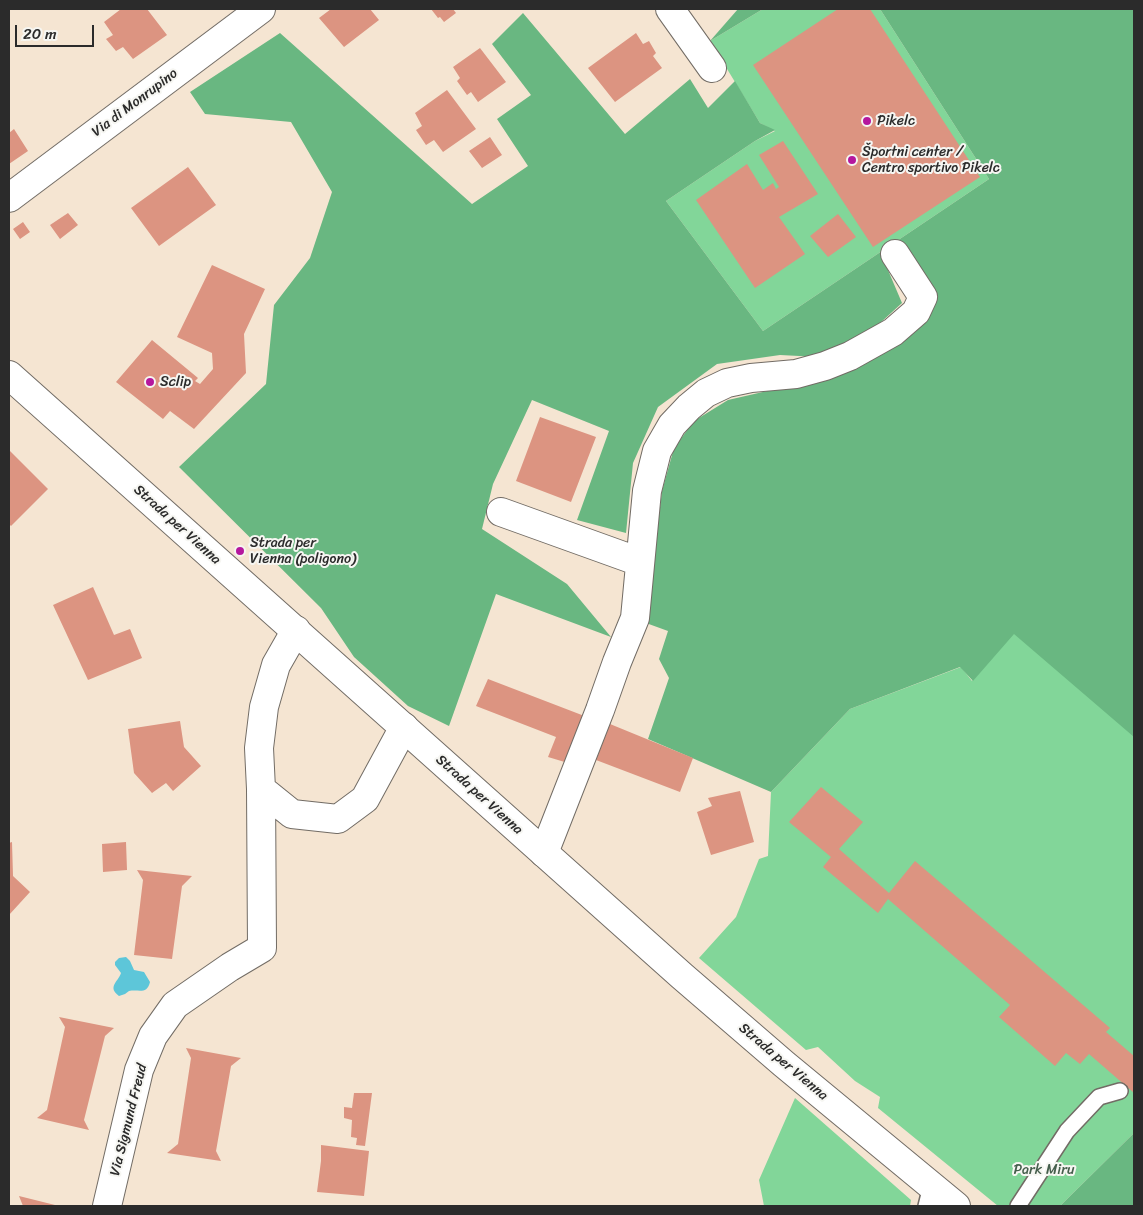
<!DOCTYPE html>
<html>
<head>
<meta charset="utf-8">
<style>
	body { margin:0 }
	#map { position:relative; width:1143px; height:1215px; overflow:hidden; background:#f5e5d2; font-family:Sriracha,sans-serif }
	canvas { display:block }
	.frame { position:absolute; inset:0; border:10px solid #2b2b2b; pointer-events:none }
	.scale { position:absolute; left:15px; top:25px; width:79px; height:22px; box-sizing:border-box; border:2px solid #2b2b2b; border-top:0; padding-left:6px; font-size:15px; line-height:18px; white-space:nowrap; color:#2b2b2b; -webkit-text-stroke:4px #f6f6f2; paint-order:stroke }
</style>
</head>
<body>
<div id="map">
<canvas width="1143" height="1215"></canvas>
<div class="frame"></div>
<div class="scale">20 m</div>
</div>
<script>
const c = document.querySelector('canvas').getContext('2d');
c.lineJoin = 'round';
function fill(path, color) { c.fillStyle = color; c.fill(path, 'evenodd'); }
function stroke(path, color, width, dash) { c.strokeStyle = color; c.lineWidth = width; c.lineCap = dash ? 'butt' : 'round'; c.setLineDash(dash || []); c.stroke(path); }
function write(font, color, halo, rows, align = 'center') {
  c.font = font + ' Sriracha,sans-serif'; c.lineWidth = 4; c.setLineDash([]); c.textBaseline = 'middle'; c.strokeStyle = halo; c.fillStyle = color; for (const [text, x, y, turn = 0] of rows) {
    c.save(); c.translate(x, y); c.rotate((+turn || 0) * Math.PI / 180); c.textAlign = isNaN(turn) ? turn : align; if (halo) c.strokeText(text, 0, 0); c.fillText(text, 0, 0); c.restore();
  }
}
const green = new Path2D(`
	M763,9H880L989,179L763,331L666,201L755,141L775,131L760,123L710,41Z
	M1134,491V1133L1060,1206H998L878,1108L880,1097L855,1081L818,1047L806,1050L699,958L736,917L759,859L768,856L771,792L850,709L961,667L972,681Z
	M795,1098L911,1200L910,1206H764L759,1180Z`);
const forest = new Path2D(`
	M738,9H763L710,41Z
	M880,9H1134V737L1014,634L973,681L960,667L850,709L771,792L648,739L669,678L659,659L668,631L646,623L662,491L674,448L694,421L728,400L841,374L933,290L882,256L902,303L868,334L819,357L780,355L717,364L658,407L633,463L626,533L577,520L609,431L532,400L493,484L482,529L567,584L611,637L496,594L449,726L408,706L354,657L321,608L179,467L266,384L274,305L310,258L332,192L291,122L205,114L190,92L280,33L472,204L528,166L497,119L531,95L492,44L523,13L625,134L690,79L708,108L735,81L760,123L775,130L755,141L666,201L763,331L989,179Z
	M1134,1133V1206H1060Z`);
const water = new Path2D(`
	M126,957L130,961L134,970L144,972L150,982C147,995 139,989 129,991L125,994L119,996C107,987 118,982 121,973L115,965V962L119,958Z`);
const building = new Path2D(`
	M121,9H147L167,35L133,59L123,47L116,51L106,39L113,35L104,22Z
	M331,9H370L379,20L344,47L319,18Z
	M431,9H453L456,13L444,22L440,17L438,18Z
	M838,9H870L980,177L873,247L753,65Z
	M636,33L643,44L649,41L656,53L653,56L662,68L615,102L588,68Z
	M480,48L506,82L478,102L471,92L467,95L457,81L460,78L453,67Z
	M447,90L476,129L443,152L434,140L426,145L416,130L422,126L415,113Z
	M14,129L28,151L9,164V133Z
	M490,137L502,155L482,168L469,151Z
	M783,141L818,194L779,217L805,254L755,288L696,200L747,164L763,190L773,183L776,189L779,187L759,155Z
	M188,167L216,205L159,246L131,208Z
	M68,213L78,225L60,239L50,225Z
	M838,214L856,237L828,257L810,236Z
	M23,222L30,232L20,239L13,229Z
	M212,265L265,289L244,334L246,373L194,429L170,411L163,419L116,382L152,340L198,378L195,381L200,384L213,369L212,353L177,337Z
	M540,417L596,437L571,502L516,481Z
	M9,450L48,489L11,526L9,524Z
	M93,587L114,635L130,629L142,658L88,680L53,605Z
	M488,679L587,717L568,763L548,757L556,737L476,706Z
	M180,721L184,747L201,766L173,791L166,783L152,793L134,773L128,729Z
	M610,724L693,758L680,792L596,760Z
	M821,787L863,822L839,849L889,893L915,861L1110,1028L1106,1032L1134,1056V1093L1089,1054L1080,1064L1066,1053L1055,1066L999,1017L1010,1005L888,899L878,913L823,867L831,857L789,822Z
	M740,791L754,842L711,855L697,812L712,806L708,798Z
	M12,842L13,876L30,892L9,915V843Z
	M126,842L127,870L103,872L102,844Z
	M137,870L192,876L182,886L172,959L134,955L143,880Z
	M59,1017L114,1028L105,1036L84,1120L89,1130L37,1118L47,1110L65,1027Z
	M186,1048L241,1058L231,1066L216,1151L221,1161L167,1153L178,1144L191,1058Z
	M354,1093H372L365,1146L356,1145L357,1138L351,1137L352,1120L344,1118V1107L352,1108Z
	M321,1145L369,1151L364,1196L317,1192L321,1161Z
	M19,1196L59,1206H23Z`);
const lane = new Path2D(`
	M926,1206L931,1186
	M1018,1206L1067,1131L1099,1097L1120,1091`);
const street = new Path2D(`
	M670,9L712,68
	M501,512L640,562
	M296,630L276,665L264,707L259,748L261,789L292,814L338,819L365,799L404,727
	M544,853L600,710L617,662L635,618L647,491L657,451L672,425L689,407L706,393L727,383L751,378L796,374L825,366L850,356L893,332L916,312L923,297L895,254
	M107,1206L139,1070L153,1036L175,1005L230,967L262,948L261,789`);
const secondary = new Path2D(`
	M9,198L261,9`);
const primary = new Path2D(`
	M9,375L682,976L784,1064L956,1206`);
const markers = [
	[867,121,5,"#b5179e"],
	[852,160,5,"#b5179e"],
	[150,382,5,"#b5179e"],
	[240,551,5,"#b5179e"]
];
const streetNames = [
	["Via di Monrupino",135,103,-37],
	["Strada per Vienna",177,525,42],
	["Strada per Vienna",479,795,42],
	["Strada per Vienna",783,1062,40],
	["Via Sigmund Freud",129,1120,-76]
];
const poiNames = [
	["Pikelc",877,121],
	["Športni center /",862,152],
	["Centro sportivo Pikelc",862,168],
	["Sclip",160,382],
	["Strada per",250,543],
	["Vienna (poligono)",250,559]
];
const parkNames = [
	["Park Miru",1044,1170]
];
fill(green, '#82d699');
fill(forest, '#69b781');
fill(water, '#5dc6d9');
fill(building, '#dc9481');
stroke(lane, '#726c65', 18);
stroke(street, '#726c65', 30);
stroke(secondary, '#726c65', 30);
stroke(primary, '#726c65', 30);
stroke(lane, '#fff', 15);
stroke(street, '#fff', 28);
stroke(secondary, '#fff', 28);
stroke(primary, '#fff', 28);
for (const [x, y, r, color] of markers) { const dot = new Path2D(); dot.arc(x, y, r, 0, 2 * Math.PI); c.fillStyle = color; c.fill(dot); stroke(dot, '#f6f6f2', 2); }
write('14px', '#2b2b2b', '#f6f6f2', streetNames);
write('14px', '#2b2b2b', '#f6f6f2', poiNames, 'left');
write('14px', '#455e4c', '#f6f6f2', parkNames);
</script>
</body>
</html>
